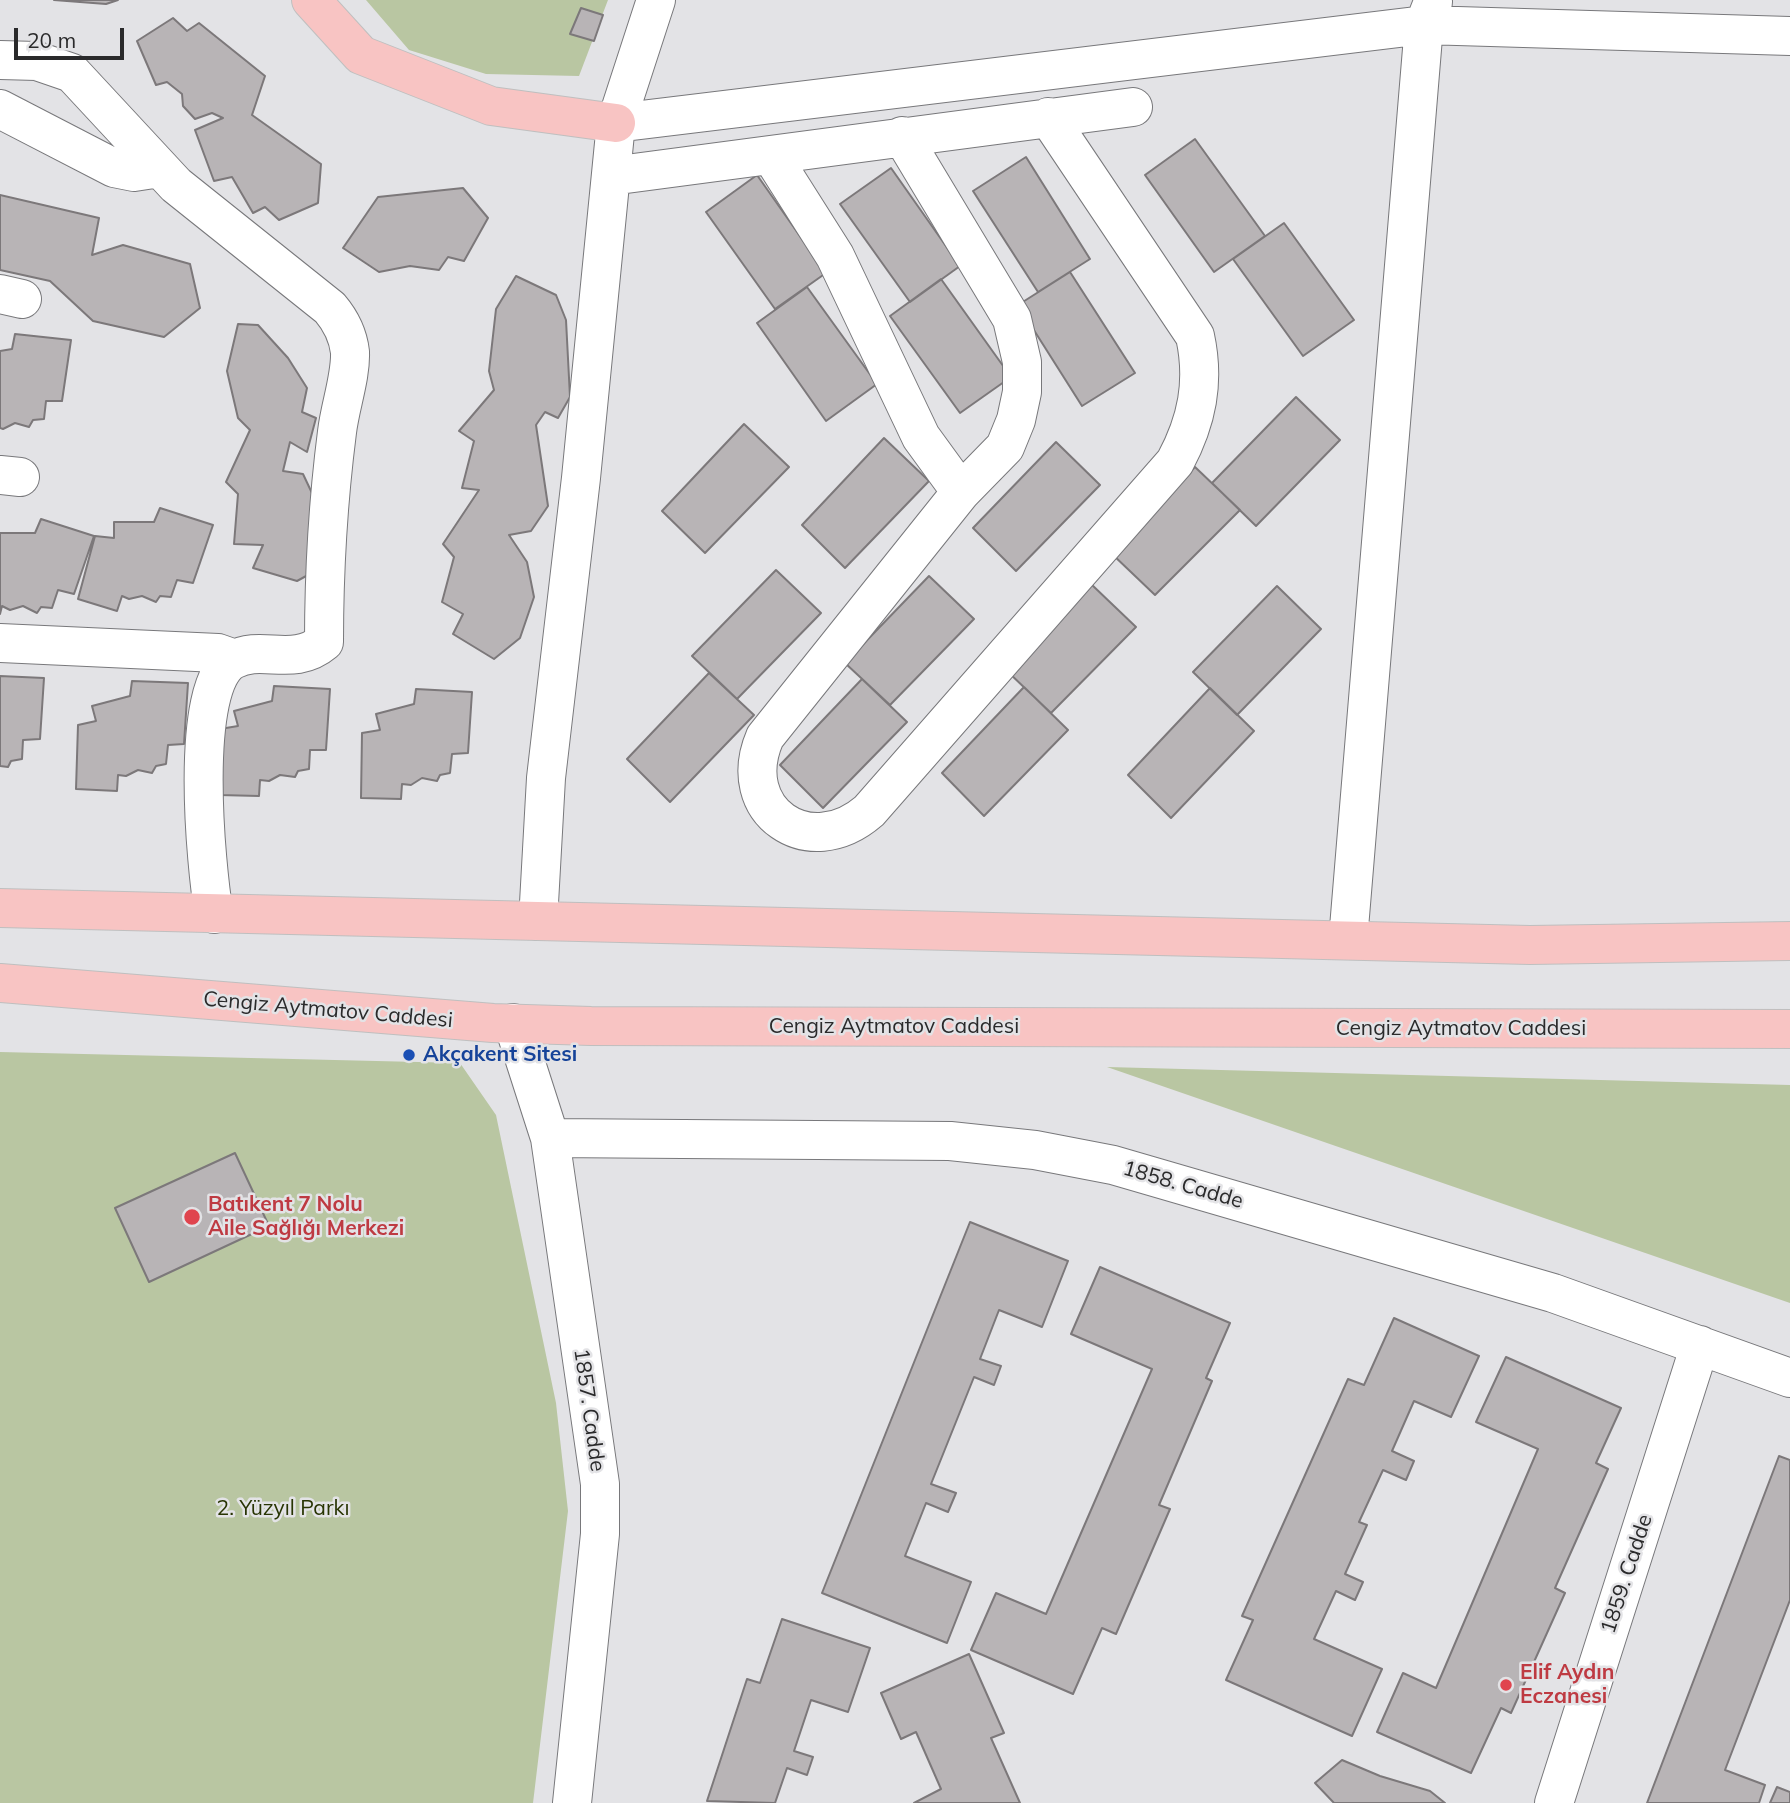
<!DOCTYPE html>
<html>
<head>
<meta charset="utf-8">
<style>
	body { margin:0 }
	#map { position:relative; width:1790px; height:1803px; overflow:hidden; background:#e3e3e6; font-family:Mulish,sans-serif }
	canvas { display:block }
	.scale { position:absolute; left:14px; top:28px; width:110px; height:32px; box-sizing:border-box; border:4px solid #2a2a2b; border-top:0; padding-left:9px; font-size:21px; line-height:24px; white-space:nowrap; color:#2a2a2b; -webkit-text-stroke:5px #e3e3e6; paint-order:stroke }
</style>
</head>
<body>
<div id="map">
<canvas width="1790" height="1803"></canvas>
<div class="scale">20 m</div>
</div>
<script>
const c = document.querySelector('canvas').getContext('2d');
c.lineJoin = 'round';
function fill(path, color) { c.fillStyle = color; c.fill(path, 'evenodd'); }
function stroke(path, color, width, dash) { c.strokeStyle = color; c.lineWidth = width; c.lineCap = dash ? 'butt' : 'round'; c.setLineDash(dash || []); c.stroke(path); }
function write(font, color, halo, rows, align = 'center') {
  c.font = font + ' Mulish,sans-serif'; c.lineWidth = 5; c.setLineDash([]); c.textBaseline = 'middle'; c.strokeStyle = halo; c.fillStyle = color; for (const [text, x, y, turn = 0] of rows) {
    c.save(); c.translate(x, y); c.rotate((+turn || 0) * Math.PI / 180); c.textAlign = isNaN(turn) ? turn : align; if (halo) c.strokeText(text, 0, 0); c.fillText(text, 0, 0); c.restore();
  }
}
const green = new Path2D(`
	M366,0H608L579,76L486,74L409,50Z
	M0,1052L460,1063L496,1115L556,1403L568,1511L533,1803H0Z
	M1107,1067L1790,1085V1303Z`);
const building = new Path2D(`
	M54,0H118L106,4Z
	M581,8L603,15L594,41L570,34Z
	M173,18L187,31L199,23L265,76L252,115L321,164L318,203L279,220L265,207L253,213L232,177L214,181L195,130L223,118L212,113L195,119L183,106L182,94L167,82L156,85L137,41Z
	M1195,139L1265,236L1214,272L1145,175Z
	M1026,157L1090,259L1038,292L973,191Z
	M891,168L960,266L910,302L840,204Z
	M757,175L826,273L775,309L706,212Z
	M463,188L488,218L464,261L448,257L439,270L410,266L379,272L343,248L378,197Z
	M0,195L99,218L92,255L123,245L190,264L200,308L164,337L93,321L50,281L0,270Z
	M1284,223L1354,320L1303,356L1233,259Z
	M1070,272L1135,373L1082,406L1018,305Z
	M516,276L556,295L566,320L570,397L558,418L545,412L536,425L548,506L531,531L509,535L527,562L534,597L520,638L494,659L453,634L463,614L442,602L454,557L443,544L479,490L462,488L474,441L459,431L494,390L489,371L496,309Z
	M941,279L1011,377L960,413L890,316Z
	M807,287L877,384L826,421L757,323Z
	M238,324L258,325L288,358L307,388L302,412L316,418L307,452L290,442L283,471L303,474L319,508L308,575L297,581L253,568L263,545L234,544L238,494L226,482L250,430L238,418L227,371Z
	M15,334L71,340L62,401H46L44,419L33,420L29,427L15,423L3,429L0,428V351L12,349Z
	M1296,397L1340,440L1256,526L1212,483Z
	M744,424L789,467L705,553L662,511Z
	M884,438L929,481L845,568L802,525Z
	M1056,442L1100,485L1016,571L973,528Z
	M1195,467L1240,510L1155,595L1111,553Z
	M160,508L213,525L193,583L177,580L171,597L160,596L156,602L142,596L129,599L122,596L117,611L78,599L95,536L114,538V522H154Z
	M41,519L94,536L74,594L58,590L52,608L41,607L37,613L23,606L10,610L2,606L0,614V533H35Z
	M776,570L821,613L737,699L692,656Z
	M929,576L974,619L890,705L845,663Z
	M1091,584L1136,627L1051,713L1007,671Z
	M1277,586L1321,629L1237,715L1193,672Z
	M709,673L754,715L670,802L627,759Z
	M0,676L44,678L40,739L23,740L22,759L11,761L8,767L0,766Z
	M862,679L907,722L823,808L780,765Z
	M132,681L188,683L184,744L168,745L166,764L156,766L152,773L138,770L126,776L118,775L117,791L76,789L78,725L96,721L92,706L130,696Z
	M274,686L330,689L326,750H310L309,769L298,771L295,777L280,775L269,781L260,780L259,796L219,795L220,729L238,726L234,711L272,701Z
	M1024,687L1068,730L984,816L942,773Z
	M1210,688L1254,731L1171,818L1128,775Z
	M416,689L472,692L468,753L452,754L450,773L440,775L437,781L422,778L411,785L402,784L401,799L361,798L362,733L380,730L376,714L414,704Z
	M235,1153L269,1226L149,1282L115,1208Z
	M970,1222L1068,1261L1042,1327L999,1310L980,1359L1001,1366L994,1385L974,1377L931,1484L956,1493L948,1512L926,1503L905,1556L971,1582L947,1643L822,1593Z
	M1100,1267L1230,1323L1206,1378L1212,1381L1159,1505L1170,1509L1116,1634L1102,1628L1073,1694L971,1650L996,1593L1046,1614L1152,1369L1071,1334Z
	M1394,1318L1479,1356L1451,1417L1414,1401L1392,1451L1414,1461L1406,1480L1383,1470L1359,1522L1367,1525L1345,1574L1363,1582L1355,1600L1336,1591L1314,1639L1382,1669L1352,1736L1226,1680L1253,1620L1242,1616L1348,1379L1364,1385Z
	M1506,1357L1621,1408L1596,1463L1608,1469L1555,1588L1565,1593L1511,1713L1501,1708L1471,1773L1377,1732L1403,1673L1436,1688L1538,1449L1476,1422Z
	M1779,1456L1790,1460V1600L1725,1770L1765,1785L1759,1803H1647Z
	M782,1619L870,1648L848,1712L811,1700L794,1751L813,1757L807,1775L787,1768L775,1803L707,1801L747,1679L760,1683Z
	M969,1654L1004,1733L991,1738L1020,1803H914L941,1789L916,1732L901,1739L881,1693Z
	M1342,1760L1380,1776L1430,1791L1445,1803H1334L1315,1783Z
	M1777,1787L1790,1792V1803H1770Z`);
const minor = new Path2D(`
	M0,60L37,61L72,73L176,185L330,308C341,321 348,335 350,352C351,377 340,406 337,432C328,502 324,571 324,642C293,668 262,644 233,660C188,684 206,868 214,914
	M0,109L114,168L134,172L160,168
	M616,123L1424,25L1790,36
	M902,136L1012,319L1022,362V392L1016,420L1005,447L961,492L765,737C733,811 809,863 869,811L1175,462C1197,421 1205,382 1195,336L1048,117
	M771,155L835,256L921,437L961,492
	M611,176L1133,107
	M0,294L22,299
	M0,475L20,477
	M0,643L218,653L235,659
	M538,921L546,778L581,478L616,123L656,0
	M1348,940L1424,25L1433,2
	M513,1023L550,1138L600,1484V1534L572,1803
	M550,1138L950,1141L1035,1150L1113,1165L1553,1293L1790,1378
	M1554,1803L1700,1345`);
const major = new Path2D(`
	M311,0L361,55L491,106L616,123
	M0,908L1530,945L1790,941
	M0,983L493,1023L591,1026L1790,1029`);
const markers = [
	[409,1055,7,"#1a4fb4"],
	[192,1217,9,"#e0444e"],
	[1506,1685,7,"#e0444e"]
];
const streetNames = [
	["Cengiz Aytmatov Caddesi",328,1010,5],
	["Cengiz Aytmatov Caddesi",894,1027],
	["Cengiz Aytmatov Caddesi",1461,1029],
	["1858. Cadde",1183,1185,16],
	["1857. Cadde",589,1410,82],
	["1859. Cadde",1627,1574,-72]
];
const transitNames = [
	["Akçakent Sitesi",423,1055]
];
const healthNames = [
	["Batıkent 7 Nolu",208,1205],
	["Aile Sağlığı Merkezi",208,1229],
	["Elif Aydın",1520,1673],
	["Eczanesi",1520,1697]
];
const parkNames = [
	["2. Yüzyıl Parkı",283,1509]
];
fill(green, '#b9c6a2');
fill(building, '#b8b4b6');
stroke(building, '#7c787a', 2);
stroke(minor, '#78787b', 40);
stroke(major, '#bfbfbf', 40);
stroke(minor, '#fff', 38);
stroke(major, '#f8c4c3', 38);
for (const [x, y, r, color] of markers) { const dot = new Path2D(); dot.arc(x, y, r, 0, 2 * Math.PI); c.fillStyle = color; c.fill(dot); stroke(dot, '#e3e3e6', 2.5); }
write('21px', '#2a2a2b', '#e3e3e6', streetNames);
write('bold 21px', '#164399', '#e3e3e6', transitNames, 'left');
write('bold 21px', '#be3a42', '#e3e3e6', healthNames, 'left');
write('21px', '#283503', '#e3e3e6', parkNames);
</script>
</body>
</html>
